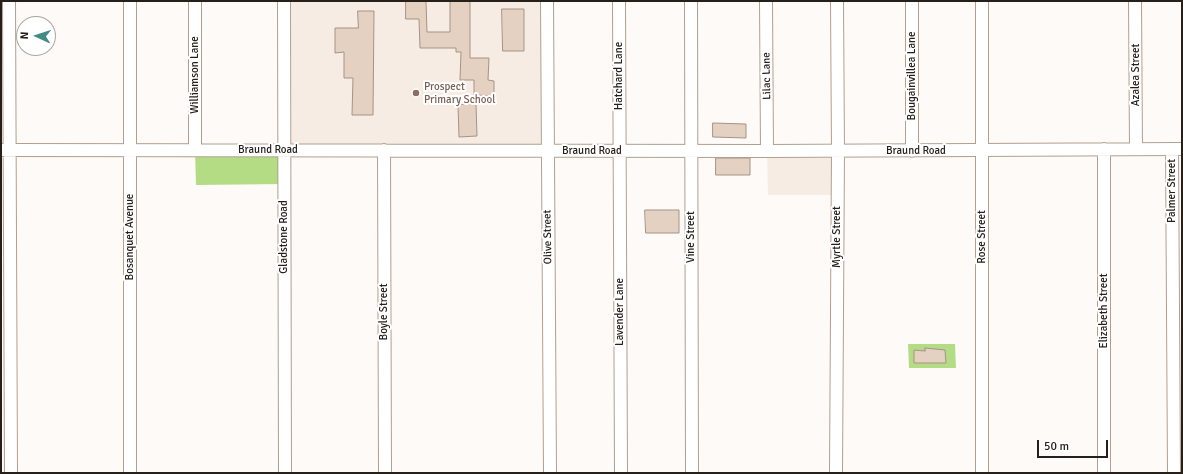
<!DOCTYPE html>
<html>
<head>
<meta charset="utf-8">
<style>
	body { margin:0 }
	#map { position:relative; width:1183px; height:474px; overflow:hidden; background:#fefaf7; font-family:Signika,sans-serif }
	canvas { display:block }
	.frame { position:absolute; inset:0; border:2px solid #27201a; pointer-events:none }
	.north { position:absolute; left:16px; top:16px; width:40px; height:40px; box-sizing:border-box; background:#fff; border:1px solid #a9a6a3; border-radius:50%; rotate:273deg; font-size:11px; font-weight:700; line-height:16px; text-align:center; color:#27201a }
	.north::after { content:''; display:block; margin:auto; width:14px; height:18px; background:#438a82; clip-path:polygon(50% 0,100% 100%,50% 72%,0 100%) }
	.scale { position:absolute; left:1037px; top:440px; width:71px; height:18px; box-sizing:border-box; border:2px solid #27201a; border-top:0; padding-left:5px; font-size:12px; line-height:14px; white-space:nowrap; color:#27201a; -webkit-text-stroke:3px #fff; paint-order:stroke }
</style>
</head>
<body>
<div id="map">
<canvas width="1183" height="474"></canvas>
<div class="frame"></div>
<div class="north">N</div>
<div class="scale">50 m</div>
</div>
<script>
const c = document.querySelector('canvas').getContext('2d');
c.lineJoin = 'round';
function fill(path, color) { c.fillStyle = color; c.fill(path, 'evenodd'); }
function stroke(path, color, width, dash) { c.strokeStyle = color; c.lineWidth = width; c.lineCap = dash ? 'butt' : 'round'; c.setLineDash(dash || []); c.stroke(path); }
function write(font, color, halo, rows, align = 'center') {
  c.font = font + ' Signika,sans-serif'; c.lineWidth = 4; c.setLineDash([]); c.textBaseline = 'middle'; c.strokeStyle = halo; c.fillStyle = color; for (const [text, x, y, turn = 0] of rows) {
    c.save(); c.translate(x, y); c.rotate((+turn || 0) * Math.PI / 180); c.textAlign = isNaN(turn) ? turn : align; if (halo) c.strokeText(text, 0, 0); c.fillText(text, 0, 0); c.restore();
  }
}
const built = new Path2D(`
	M284,1H547V150L284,151Z
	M767,151H838L837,195H768Z`);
const green = new Path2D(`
	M195,150L284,151V184L196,185Z
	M908,344H955L956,368H909Z`);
const building = new Path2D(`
	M406,1H426L427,32H450V1H470V58H489L488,80L494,81V96L474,95V80H460L461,52H456V48H420L419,19H406Z
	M502,9H524V51H503Z
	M358,11H374L373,115H352L353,78H344V52L335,53V28H358Z
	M476,104L477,136L459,137L458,105Z
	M713,123L746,124V138L713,137Z
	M716,158H750V175H716Z
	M645,210H679V233H646Z
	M925,348L945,350L946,363H914V350L925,351Z`);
const minor = new Path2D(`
	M9,1L11,473
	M195,1V150
	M284,1L285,473
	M547,1L550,473
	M619,1L621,473
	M691,1L692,473
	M766,1L767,151
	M912,1V151
	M982,1V473
	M1135,1L1136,149
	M1104,149V473
	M1172,149L1174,473
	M1,150L767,151L1182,149
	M384,150L385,473
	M130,473V1
	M836,473L838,151L837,1`);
const markers = [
	[416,93,4,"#8d6e63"]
];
const streetNames = [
	["Williamson Lane",195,75,-90],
	["Azalea Street",1136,75,-90],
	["Hatchard Lane",619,76,-90],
	["Lilac Lane",767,76,-91],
	["Bougainvillea Lane",912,76,-90],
	["Braund Road",268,150],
	["Braund Road",592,151],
	["Braund Road",916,151],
	["Palmer Street",1172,191,-90],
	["Bosanquet Avenue",130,237,-90],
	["Gladstone Road",284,237,-90],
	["Olive Street",548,237,-91],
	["Vine Street",691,237,-90],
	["Myrtle Street",837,237,-90],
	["Rose Street",982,237,-90],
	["Elizabeth Street",1104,311,-90],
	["Boyle Street",384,312,-90],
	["Lavender Lane",620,312,-90]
];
const educationNames = [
	["Prospect",424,87],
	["Primary School",424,100]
];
fill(built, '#f7ece4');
fill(green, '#b4dc84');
fill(building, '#e4d1c1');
stroke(building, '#a59385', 1);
stroke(minor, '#b19f90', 14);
stroke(minor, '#fff', 12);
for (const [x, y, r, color] of markers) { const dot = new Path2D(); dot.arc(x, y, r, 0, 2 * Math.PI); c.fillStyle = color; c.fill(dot); stroke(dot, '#fff', 1.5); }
write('11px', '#27201a', '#fff', streetNames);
write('11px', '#785e54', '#fff', educationNames, 'left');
</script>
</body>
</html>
